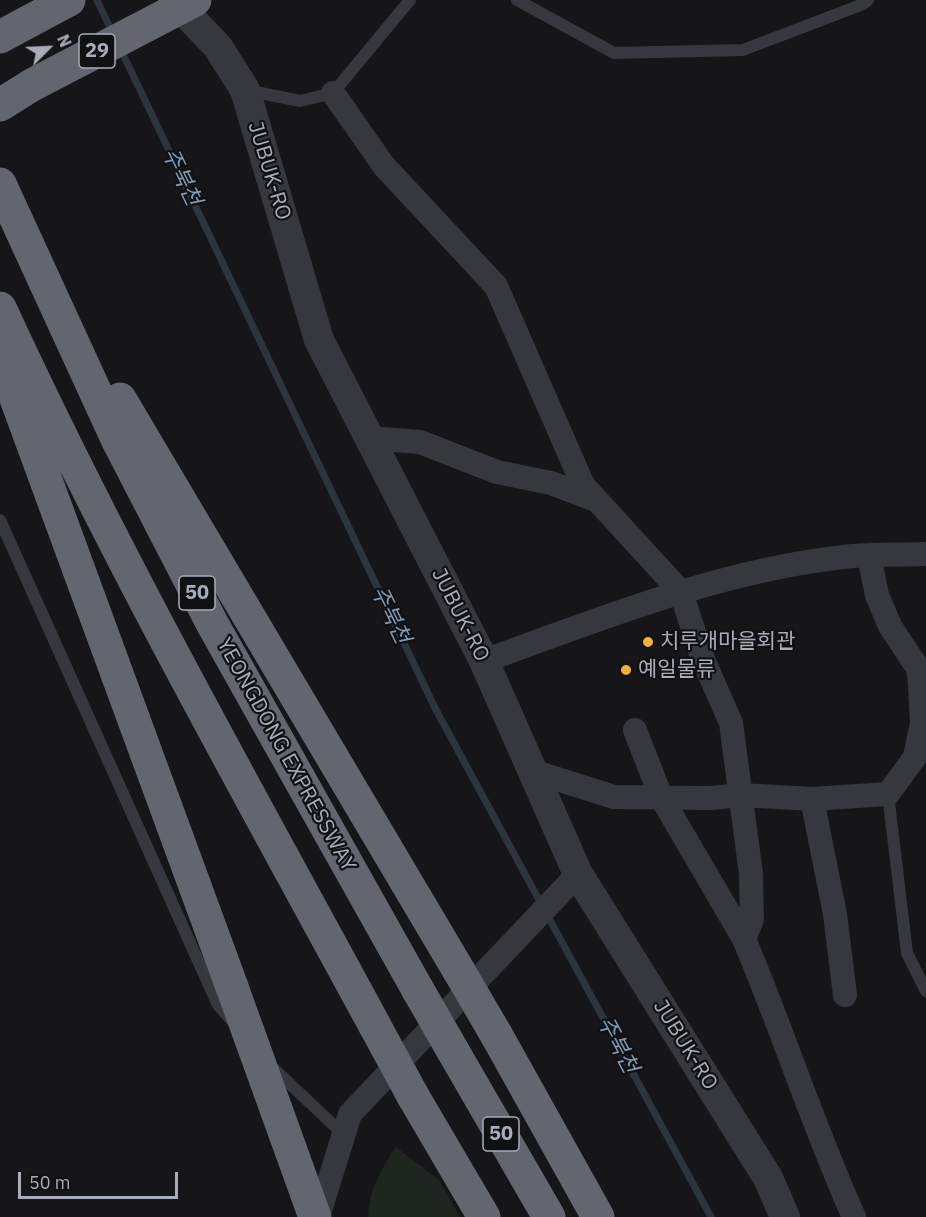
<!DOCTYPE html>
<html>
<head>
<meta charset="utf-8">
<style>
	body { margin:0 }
	#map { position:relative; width:926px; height:1217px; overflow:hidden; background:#161618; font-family:"IBM Plex Sans",sans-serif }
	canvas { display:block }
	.north { position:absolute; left:18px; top:18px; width:60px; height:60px; -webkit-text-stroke:4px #111113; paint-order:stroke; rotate:66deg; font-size:16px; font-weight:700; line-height:24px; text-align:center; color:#a8adb8 }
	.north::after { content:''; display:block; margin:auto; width:21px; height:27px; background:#a8adb8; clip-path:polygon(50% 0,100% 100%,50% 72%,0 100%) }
	.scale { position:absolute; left:18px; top:1172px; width:160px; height:27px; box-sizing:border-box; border:3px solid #a8adb8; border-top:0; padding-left:8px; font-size:18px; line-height:21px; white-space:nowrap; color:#a8adb8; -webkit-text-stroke:4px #111113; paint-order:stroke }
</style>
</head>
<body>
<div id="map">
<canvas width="926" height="1217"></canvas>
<div class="north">N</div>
<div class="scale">50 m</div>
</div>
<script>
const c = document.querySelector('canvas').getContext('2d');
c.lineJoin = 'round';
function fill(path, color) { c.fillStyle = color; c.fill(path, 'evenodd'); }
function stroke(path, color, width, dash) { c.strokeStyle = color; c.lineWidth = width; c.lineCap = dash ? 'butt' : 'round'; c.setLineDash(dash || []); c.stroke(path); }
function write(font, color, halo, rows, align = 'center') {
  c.font = font + ' "IBM Plex Sans","Noto Sans KR",sans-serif'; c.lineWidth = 4.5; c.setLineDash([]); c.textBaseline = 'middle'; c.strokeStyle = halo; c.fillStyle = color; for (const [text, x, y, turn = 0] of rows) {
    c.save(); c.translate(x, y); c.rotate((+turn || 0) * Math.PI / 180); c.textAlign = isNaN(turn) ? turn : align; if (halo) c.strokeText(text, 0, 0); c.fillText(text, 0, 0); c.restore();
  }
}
const green = new Path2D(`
	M396,1147L439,1180L460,1217H368C369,1190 381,1169 396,1147Z`);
const stream = new Path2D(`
	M97,0L113,34
	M121,50L435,708L711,1217`);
const service = new Path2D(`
	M517,0L614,53L743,50L861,5L868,0
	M246,90L300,101L333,93L410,0
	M0,520L218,1005L233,1022
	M888,794L907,953L926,991
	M272,1067L343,1134`);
const minor = new Path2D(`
	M333,93L384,166L496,286L583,485L681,592L702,657L731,723L751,874L752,919L744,939C783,1031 813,1126 854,1217
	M369,438L420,442L497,472L551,483L596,500
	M484,661C602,618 727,568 853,556C877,554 902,555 926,554
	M635,730L661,797L744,939
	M535,772L614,797L712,798L741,795L812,799L888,794L915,757L922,723L919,670L890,626L877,595L869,556
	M812,799L835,914L845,995
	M318,1217L350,1114L578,874`);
const tertiary = new Path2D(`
	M173,0L218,47L245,90L319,340L484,661L578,874L768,1178L785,1217`);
const motorway = new Path2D(`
	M0,37L69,0
	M0,184L118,441L213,625L418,990
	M0,308C113,553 246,788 375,1026
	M0,355L232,987
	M120,399L459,971
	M497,1036L598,1217
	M453,1051L549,1217
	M413,1096L484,1217`);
const motorwayBridge = new Path2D(`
	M0,105L32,85L195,0
	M459,971L497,1036
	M232,987L315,1217
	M418,990L453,1051
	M375,1026L413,1096`);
const markers = [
	[648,642,6,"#f2b134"],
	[626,670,6,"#f2b134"]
];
const shields = [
	[97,51,36],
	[197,593,36],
	[501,1134,36]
];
const shieldNames = [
	["29",97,51],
	["50",197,593],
	["50",501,1134]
];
const streetNames = [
	["JUBUK-RO",269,171,73],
	["JUBUK-RO",460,615,63],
	["YEONGDONG EXPRESSWAY",286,755,61],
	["JUBUK-RO",685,1045,58]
];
const poiNames = [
	["치루개마을회관",660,642],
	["예일물류",638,670]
];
const waterNames = [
	["주북천",181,177,64],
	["주북천",390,615,64],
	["주북천",617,1045,62]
];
fill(green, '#1e261f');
stroke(stream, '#2c353c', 7);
stroke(service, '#37383d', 12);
stroke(minor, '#37383d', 24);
stroke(tertiary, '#37383d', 30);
stroke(motorway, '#63666e', 33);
stroke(motorwayBridge, '#63666e', 33);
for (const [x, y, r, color] of markers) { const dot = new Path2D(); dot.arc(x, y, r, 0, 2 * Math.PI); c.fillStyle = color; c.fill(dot); stroke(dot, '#111113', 2); }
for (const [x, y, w] of shields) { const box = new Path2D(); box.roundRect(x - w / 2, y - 17, w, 34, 4.5); c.fillStyle = '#111113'; c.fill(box); stroke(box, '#a8adb8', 1.5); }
write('bold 20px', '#a8adb8', null, shieldNames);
write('21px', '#a8adb8', '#111113', streetNames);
write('21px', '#a8adb8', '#111113', poiNames, 'left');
write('italic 22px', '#7f9bb3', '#111113', waterNames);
</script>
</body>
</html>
